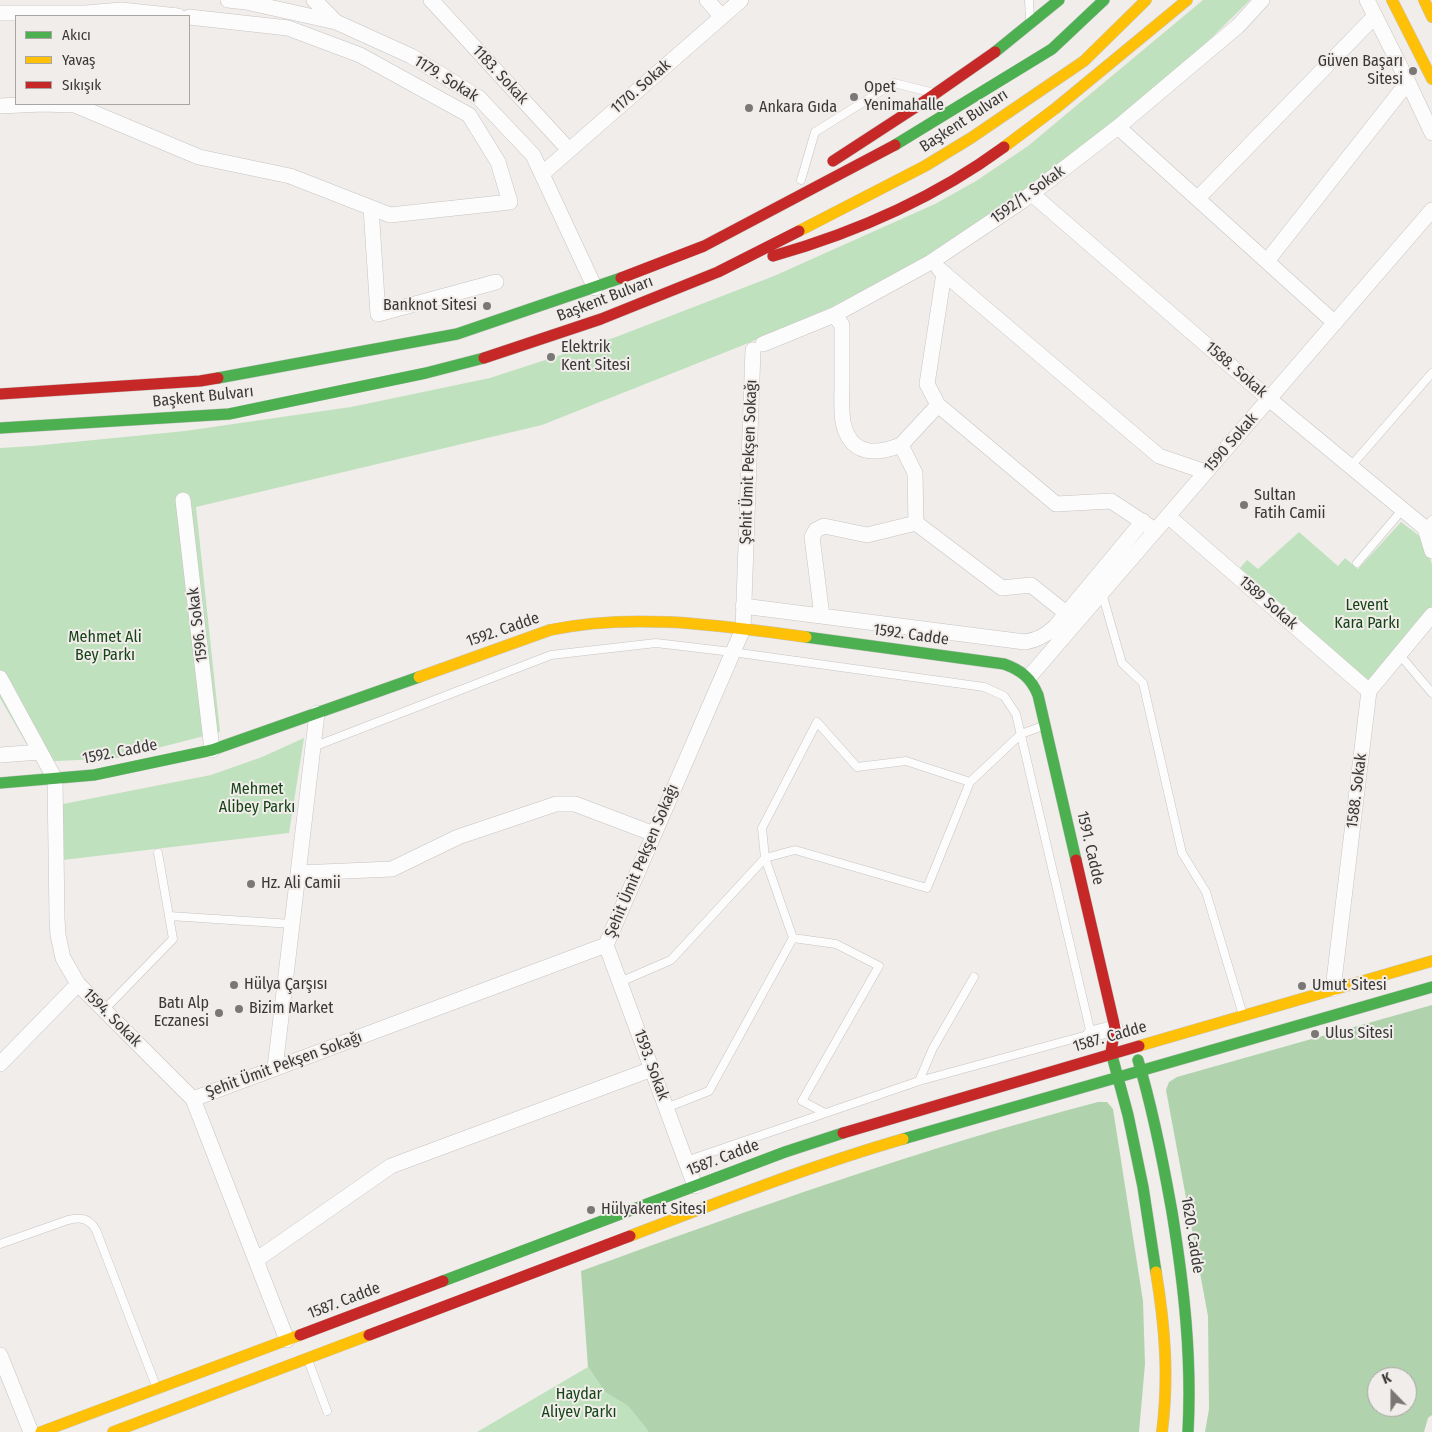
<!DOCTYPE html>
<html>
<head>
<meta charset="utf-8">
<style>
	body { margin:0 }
	#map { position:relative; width:1432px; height:1432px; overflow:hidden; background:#f0edeb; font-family:"Fira Sans Condensed",sans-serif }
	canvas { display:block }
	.legend { position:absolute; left:15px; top:15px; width:175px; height:90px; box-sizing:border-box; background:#f1edea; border:1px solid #a8a5a3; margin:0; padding:6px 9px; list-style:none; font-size:15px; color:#3a3938 }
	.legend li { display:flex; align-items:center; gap:10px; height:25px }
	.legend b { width:25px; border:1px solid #a8a5a3 }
	.north { position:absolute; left:1367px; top:1367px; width:50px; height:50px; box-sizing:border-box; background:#f1edea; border:1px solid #a8a5a3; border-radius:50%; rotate:338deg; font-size:14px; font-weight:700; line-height:20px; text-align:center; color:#3a3938 }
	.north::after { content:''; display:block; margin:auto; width:18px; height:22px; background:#7a7877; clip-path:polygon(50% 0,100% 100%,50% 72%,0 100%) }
</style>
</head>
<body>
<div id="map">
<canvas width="1432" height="1432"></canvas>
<ul class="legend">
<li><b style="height:6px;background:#4caf50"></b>Akıcı</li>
<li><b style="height:6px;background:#ffc107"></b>Yavaş</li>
<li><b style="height:6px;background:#c62828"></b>Sıkışık</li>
</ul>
<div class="north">K</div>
</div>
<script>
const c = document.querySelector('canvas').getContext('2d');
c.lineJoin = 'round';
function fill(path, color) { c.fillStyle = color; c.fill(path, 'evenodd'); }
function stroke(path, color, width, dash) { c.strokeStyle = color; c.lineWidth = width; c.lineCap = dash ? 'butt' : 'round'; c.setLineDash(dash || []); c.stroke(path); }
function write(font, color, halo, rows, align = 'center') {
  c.font = font + ' "Fira Sans Condensed",sans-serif'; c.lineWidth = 4; c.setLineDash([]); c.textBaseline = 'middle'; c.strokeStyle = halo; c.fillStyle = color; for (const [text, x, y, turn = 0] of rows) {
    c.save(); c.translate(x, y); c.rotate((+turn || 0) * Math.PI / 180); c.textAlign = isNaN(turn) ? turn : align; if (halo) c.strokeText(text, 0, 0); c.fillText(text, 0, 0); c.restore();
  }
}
const green = new Path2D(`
	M1203,0H1250L1198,51L1058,168L923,259L830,308L746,344L542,425L196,507L220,732L118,758L37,762L0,698V448L33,446L185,431L351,407L490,378L616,337L774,276L935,204L976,181L1028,146Z
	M1401,522L1425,540L1432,565V611L1371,683L1240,568L1247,560L1258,569L1299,532L1338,566L1345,558L1358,569Z
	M304,738L289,833L63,860V804L211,775L262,757Z
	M588,1367L605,1392L628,1406L646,1428L648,1432H477Z`);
const forest = new Path2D(`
	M1432,1005V1415L1428,1418L1424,1432H1205L1209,1409L1208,1316L1166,1090L1169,1082L1177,1077ZM1377,1377H1407V1407H1377Z
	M1098,1102H1107L1113,1109L1143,1301L1145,1364L1139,1432H648L646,1428L628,1406L605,1392L588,1367L581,1271C752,1209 923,1148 1098,1102Z`);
const lane = new Path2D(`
	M1029,0L1030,19
	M801,180L815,132L894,83L930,92
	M1351,466L1432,373
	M1425,528L1432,520
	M1357,563L1403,509
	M1102,593L1122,663L1143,683L1182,853L1206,892L1243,1015
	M1399,654L1432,693
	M313,747L551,655L656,643L732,652L984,687L1004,696L1016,714L1091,1034L919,1081L686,1161
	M169,916L292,924
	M793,938L836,944L879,966L802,1101L825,1113
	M620,982L671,960L765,858L762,828L817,722L857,767L906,761L970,782L1021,734L1043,726
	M104,1010L173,939L158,853
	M919,1081L933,1048L974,977
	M666,1108L709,1091L793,938L765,858L795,850L927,888L970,782
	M0,1244L68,1220C81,1217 89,1218 96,1230L156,1386
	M308,1360L327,1411`);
const street = new Path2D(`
	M228,0L246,2L336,22L411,56L479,98L533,155L595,288
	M314,0L336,22
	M431,0L569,150
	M707,0L722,17
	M1367,0L1408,82L1432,133
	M0,13H86L121,10L178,16
	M0,106L42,104L75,105L199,157L290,176L390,215L510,202L498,162L469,115L360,55L288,28L189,17
	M1118,127L1335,323
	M542,174L741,0
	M1032,194L1269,399L1425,528L1432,551
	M1198,198L1375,16
	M371,208L378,314L496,282
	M1267,261L1408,82
	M939,269L1159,456L1206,472
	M944,273L927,384L938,405L1056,504L1111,501L1149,526
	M834,315L842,325C842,345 842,364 842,383C842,396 841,410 843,422C850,456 876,455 901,445
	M763,344L834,315L931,262L1022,201L1118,127L1238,26L1262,0
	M938,405L901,445L915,473L916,523L1002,588L1031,585L1066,613
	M183,500L212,750
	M1168,516L1369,691
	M743,606L1025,642C1037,640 1045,636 1055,627L1143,521
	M822,616L812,537L816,530L824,526L867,535L916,523
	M1029,677L1432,210
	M0,678L55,779L57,919L58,935L63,958L78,984L193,1099L287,1340
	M0,755L40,752
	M298,873L392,869L458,837L556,804H575L654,834
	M606,945L695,1186
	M1333,989L1369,691L1432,615
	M1091,1034L1115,1028
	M0,1064L78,984
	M275,1068L317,713
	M193,1099L606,945L743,629L753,350
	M256,1260L391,1166L652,1069
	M0,1355L31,1432`);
const fast = new Path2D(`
	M995,52L1059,0
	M895,145L1052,49L1104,0
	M218,378L457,334L621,278
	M0,428L229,414L426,373L484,358
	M806,637L1004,664C1021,670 1031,678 1038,695L1076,860
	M0,783L94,775L212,750L419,677
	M1111,1052L1128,1115L1143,1187L1156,1272
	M1138,1060C1153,1110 1163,1161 1172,1212C1184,1286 1192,1358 1188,1432
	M903,1139L1432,987
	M443,1281L785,1152L843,1133`);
const slow = new Path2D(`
	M1392,0L1432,79
	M1424,0L1432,17
	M1004,147L1056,108L1187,0
	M799,231L925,166L971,138L1084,61L1146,0
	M419,677L550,630C634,612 722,626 806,637
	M1139,1046L1432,961
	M630,1236C721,1201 810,1166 903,1139
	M1156,1272C1165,1327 1169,1377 1162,1432
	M41,1432L300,1335
	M113,1432L369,1335`);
const jam = new Path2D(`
	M833,161L919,105L995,52
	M773,256C854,233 936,197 1004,147
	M621,278L704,246L895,145
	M484,358L601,319L718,272L799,231
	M0,394L200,381L218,378
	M1076,860L1115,1028L1111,1052
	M843,1133L1139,1046
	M300,1335L443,1281
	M369,1335L630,1236`);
const markers = [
	[1413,71,5,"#7a7877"],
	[854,97,5,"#7a7877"],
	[749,108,5,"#7a7877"],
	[487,306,5,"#7a7877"],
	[551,357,5,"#7a7877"],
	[1244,505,5,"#7a7877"],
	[251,884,5,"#7a7877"],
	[234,985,5,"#7a7877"],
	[1302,986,5,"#7a7877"],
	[239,1009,5,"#7a7877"],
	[219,1013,5,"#7a7877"],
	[1315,1034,5,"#7a7877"],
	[591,1210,5,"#7a7877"]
];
const poiNames = [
	["Güven Başarı",1403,62,"right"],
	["Sitesi",1403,80,"right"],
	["Opet",864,88],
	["Yenimahalle",864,106],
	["Ankara Gıda",759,108],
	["Banknot Sitesi",477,306,"right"],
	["Elektrik",561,348],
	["Kent Sitesi",561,366],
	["Sultan",1254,496],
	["Fatih Camii",1254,514],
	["Hz. Ali Camii",261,884],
	["Hülya Çarşısı",244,985],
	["Umut Sitesi",1312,986],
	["Batı Alp",209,1004,"right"],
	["Eczanesi",209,1022,"right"],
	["Bizim Market",249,1009],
	["Ulus Sitesi",1325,1034],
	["Hülyakent Sitesi",601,1210]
];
const streetNames = [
	["1183. Sokak",500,75,47],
	["1179. Sokak",446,79,32],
	["1170. Sokak",641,87,-41],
	["Başkent Bulvarı",964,121,-33],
	["1592/1. Sokak",1028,195,-36],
	["Başkent Bulvarı",605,299,-21],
	["1588. Sokak",1236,370,41],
	["Başkent Bulvarı",203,397,-6],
	["1590 Sokak",1231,443,-49],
	["Şehit Ümit Pekşen Sokağı",749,462,-88],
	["1589 Sokak",1268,603,41],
	["1596. Sokak",198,625,-97],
	["1592. Cadde",503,630,-19],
	["1592. Cadde",911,635,8],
	["1592. Cadde",120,752,-11],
	["1588. Sokak",1357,791,-83],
	["1591. Cadde",1090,848,77],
	["Şehit Ümit Pekşen Sokağı",642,861,-67],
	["1594. Sokak",112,1018,45],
	["1587. Cadde",1110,1037,-16],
	["Şehit Ümit Pekşen Sokağı",284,1065,-20],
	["1593. Sokak",651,1065,70],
	["1587. Cadde",723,1158,-21],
	["1620. Cadde",1192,1235,81],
	["1587. Cadde",344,1301,-21]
];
const parkNames = [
	["Levent",1367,606],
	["Kara Parkı",1367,624],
	["Mehmet Ali",105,638],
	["Bey Parkı",105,656],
	["Mehmet",257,790],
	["Alibey Parkı",257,808],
	["Haydar",579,1395],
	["Aliyev Parkı",579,1413]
];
fill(green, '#c0e1bd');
fill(forest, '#b0d3ad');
stroke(lane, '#c6c4c2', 9);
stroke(street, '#c6c4c2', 16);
stroke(fast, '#c6c4c2', 12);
stroke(slow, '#c6c4c2', 12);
stroke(jam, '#c6c4c2', 12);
stroke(lane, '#fdfcfc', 8);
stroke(street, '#fdfcfc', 15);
stroke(fast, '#4caf50', 11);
stroke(slow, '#ffc107', 11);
stroke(jam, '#c62828', 11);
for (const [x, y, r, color] of markers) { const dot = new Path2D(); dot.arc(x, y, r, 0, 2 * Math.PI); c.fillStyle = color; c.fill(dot); stroke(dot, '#f1edea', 2); }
write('16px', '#3a3938', '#f1edea', poiNames, 'left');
write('16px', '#3a3938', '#f1edea', streetNames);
write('16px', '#164418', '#f1edea', parkNames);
</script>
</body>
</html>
